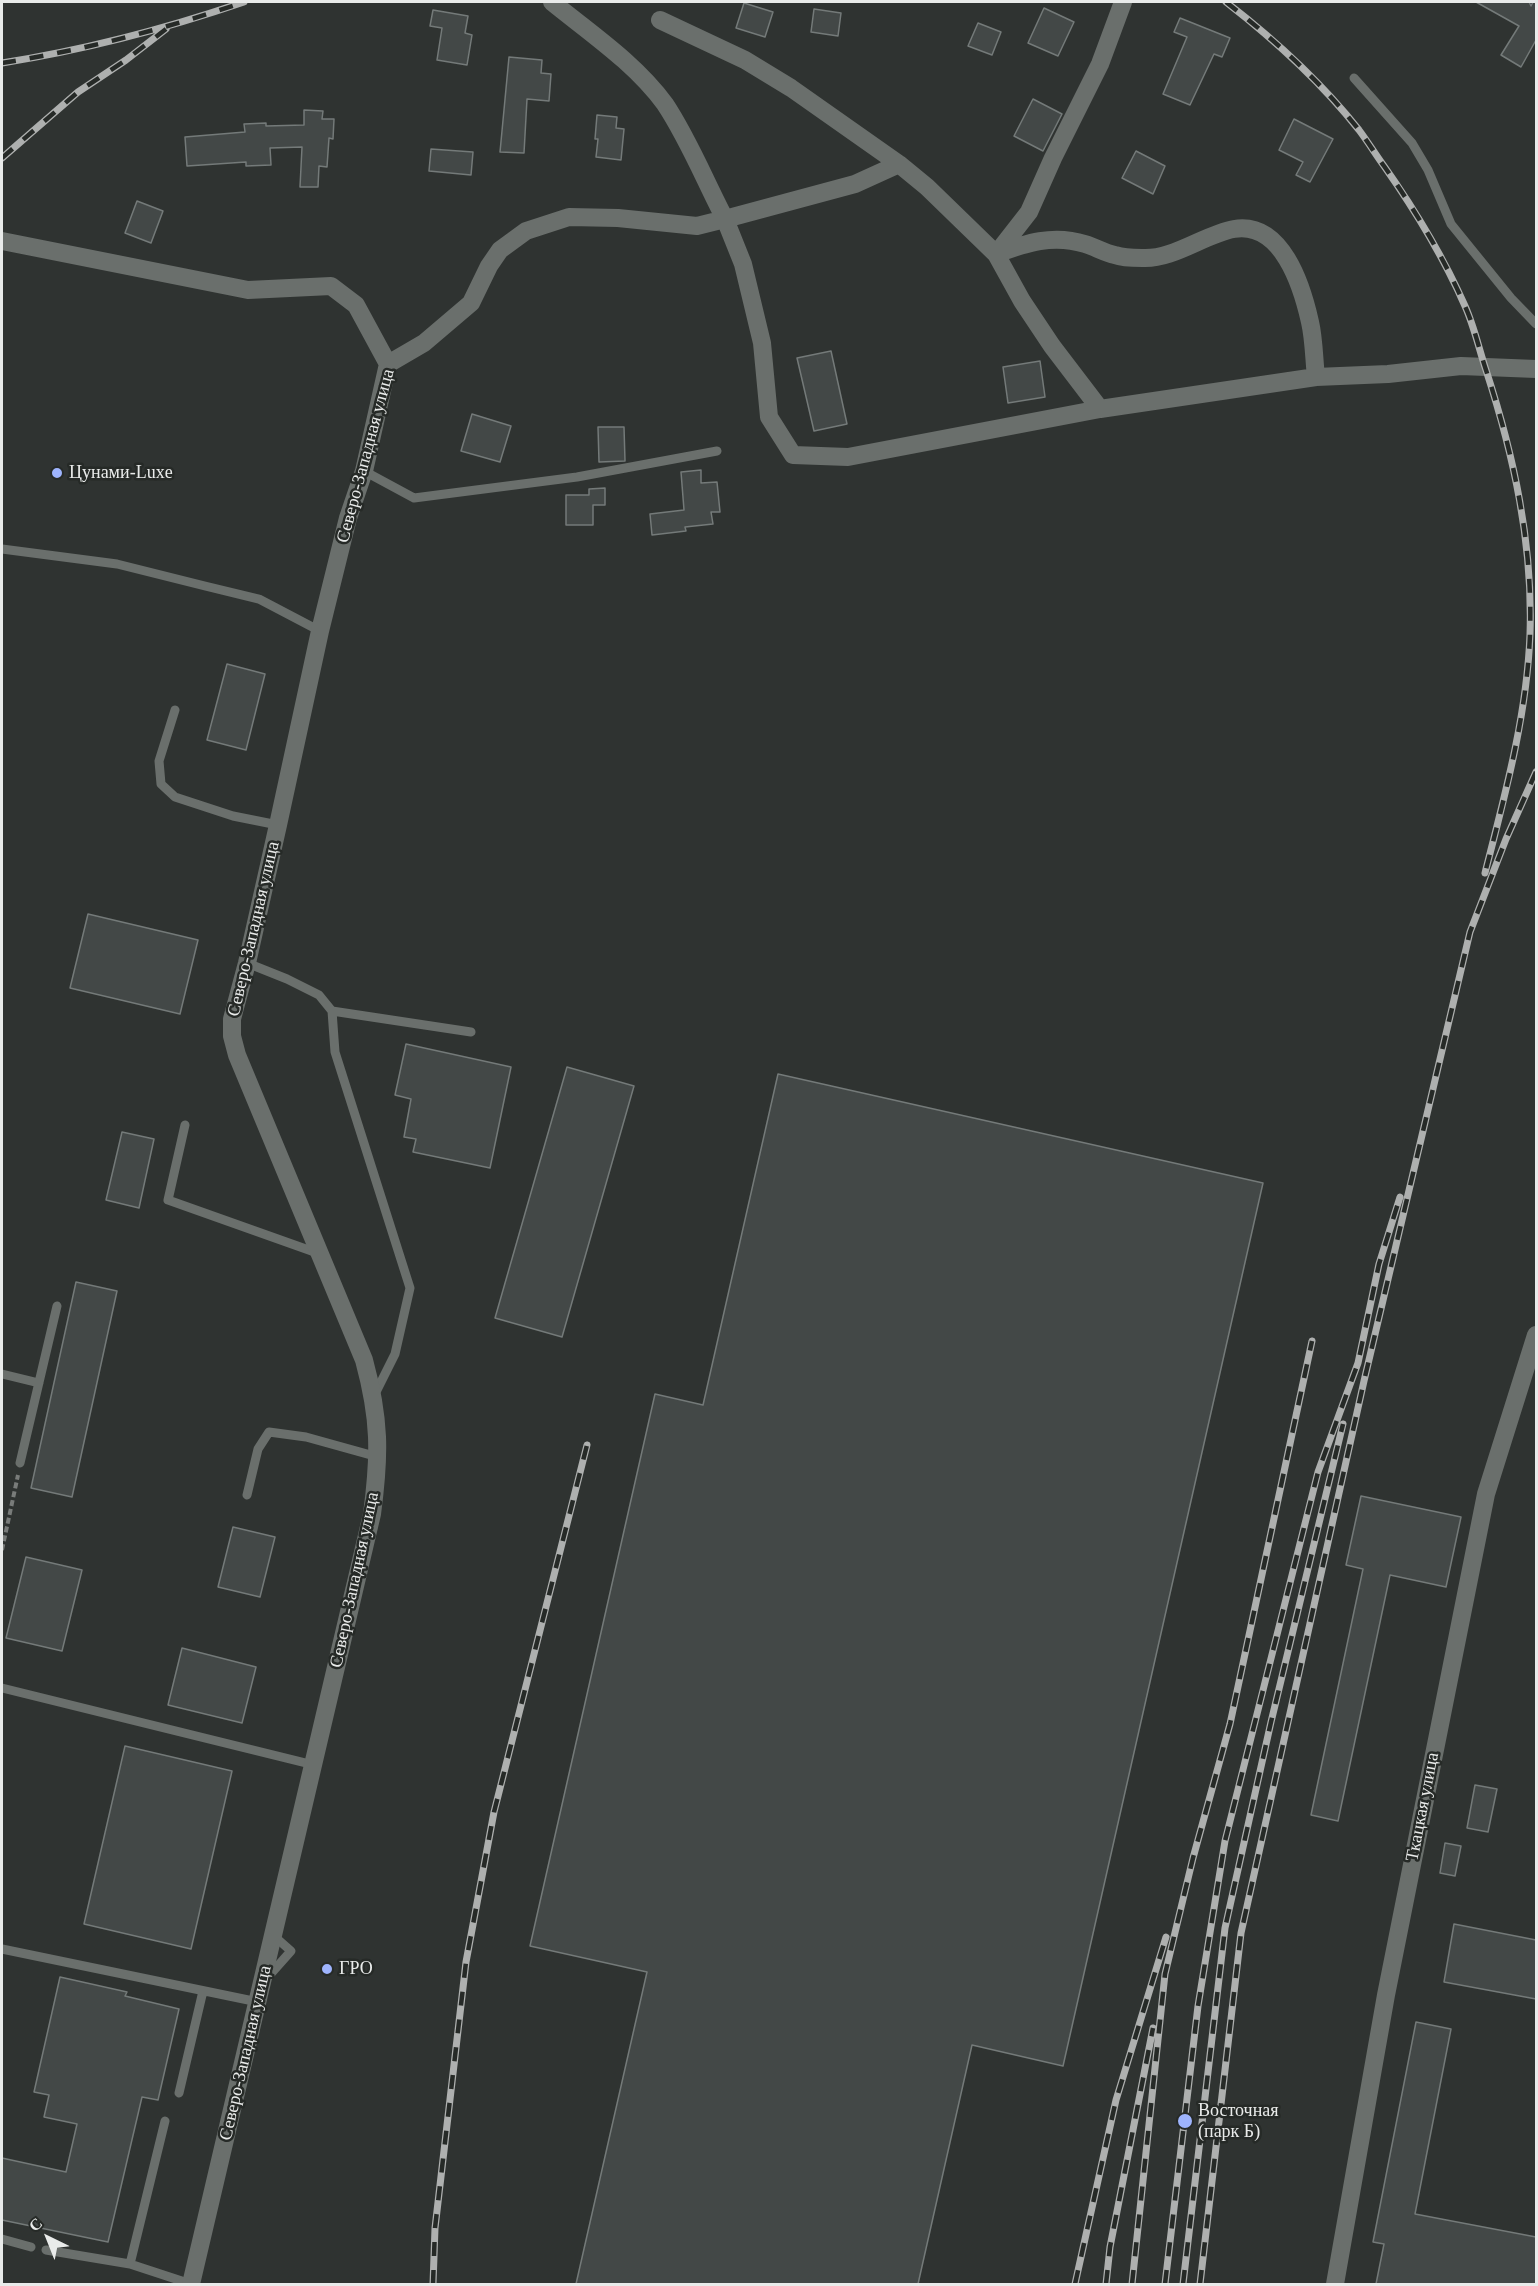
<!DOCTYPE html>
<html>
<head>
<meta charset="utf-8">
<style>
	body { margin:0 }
	#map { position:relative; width:1538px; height:2286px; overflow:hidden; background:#2f3331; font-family:"Times New Roman",serif }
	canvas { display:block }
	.frame { position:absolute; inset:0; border:3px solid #e9ebea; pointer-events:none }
	.north { position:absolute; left:18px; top:2208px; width:60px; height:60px; -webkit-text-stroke:4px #262a27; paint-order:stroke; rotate:317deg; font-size:16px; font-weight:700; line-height:24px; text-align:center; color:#e9ebea }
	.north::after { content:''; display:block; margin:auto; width:21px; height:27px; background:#e9ebea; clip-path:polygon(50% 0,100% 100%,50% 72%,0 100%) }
</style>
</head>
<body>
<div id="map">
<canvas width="1538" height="2286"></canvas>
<div class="frame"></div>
<div class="north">С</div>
</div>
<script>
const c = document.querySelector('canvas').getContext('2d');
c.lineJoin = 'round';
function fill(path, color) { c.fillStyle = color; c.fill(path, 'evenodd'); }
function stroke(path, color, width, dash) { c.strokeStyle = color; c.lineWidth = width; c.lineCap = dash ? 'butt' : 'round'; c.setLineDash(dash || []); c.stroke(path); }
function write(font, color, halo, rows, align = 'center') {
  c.font = font + ' "Times New Roman",serif'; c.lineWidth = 5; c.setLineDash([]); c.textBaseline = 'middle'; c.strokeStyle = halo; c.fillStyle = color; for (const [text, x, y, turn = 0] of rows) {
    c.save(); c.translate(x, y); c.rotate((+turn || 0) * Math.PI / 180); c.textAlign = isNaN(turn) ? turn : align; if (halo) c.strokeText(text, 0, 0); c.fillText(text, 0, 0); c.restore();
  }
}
const building = new Path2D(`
	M1476,2H1529L1531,6L1533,2H1536V40L1521,67L1501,55L1519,26Z
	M744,3L773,12L765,37L736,28Z
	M1044,8L1074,22L1058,56L1028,43Z
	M814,9L841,13L838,36L811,32Z
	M433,10L468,16L465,33L472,35L467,65L437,60L442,28L430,26Z
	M1180,18L1230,38L1222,57L1214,54L1190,105L1163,94L1187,37L1174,32Z
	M978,23L1001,32L992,55L968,46Z
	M509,57L542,60L541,73L551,74L549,101L527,99L524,153L500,152Z
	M1033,99L1062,114L1043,151L1014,136Z
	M304,110L323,111L322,119H334L333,139L329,138L327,167L319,166L318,187H300L302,147L270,148L271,165L246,166V162L187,166L185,137L245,132L244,124L266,123V126L304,125Z
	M597,115L617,117L616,128L624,129L621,160L596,157L598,139H595Z
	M1294,119L1333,139L1310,182L1296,175L1303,162L1279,150Z
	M431,149L473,152L471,175L429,171Z
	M1136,151L1165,166L1153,194L1122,178Z
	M137,201L163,211L151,243L125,233Z
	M831,351L847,424L814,431L797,358Z
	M1040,361L1045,397L1008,403L1003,367Z
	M472,414L511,426L500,462L461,451Z
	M598,427H624L625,461L599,462Z
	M701,470V483L717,482L720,512H711L713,524L685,527L686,531L652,535L650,514L684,510L681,472Z
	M605,488V505H593V525H566V495H589V489Z
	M227,664L265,674L246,750L207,740Z
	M88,914L198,940L180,1014L70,988Z
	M406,1044L511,1067L490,1168L413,1152L416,1139L404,1137L411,1099L395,1095Z
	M567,1067L634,1086L562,1337L495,1318Z
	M778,1074L1263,1183L1063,2066L972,2045L918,2284H576L647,1972L530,1946L655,1394L703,1405Z
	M122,1132L154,1139L139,1208L106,1200Z
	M76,1282L117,1291L72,1497L31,1488Z
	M1361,1496L1461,1517L1446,1587L1390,1575L1338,1821L1311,1815L1363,1569L1346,1565Z
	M233,1527L275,1537L260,1597L218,1587Z
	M26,1557L82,1570L62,1651L6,1638Z
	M182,1648L256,1667L242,1723L168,1705Z
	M125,1746L232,1771L191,1949L84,1924Z
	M1475,1785L1497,1789L1488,1832L1467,1828Z
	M1445,1843L1461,1846L1455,1876L1440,1873Z
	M1454,1924L1536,1940V1999L1444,1982Z
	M60,1977L127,1992L125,1996L179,2009L158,2100L142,2097L108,2242L2,2220V2158L66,2172L77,2124L44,2117L49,2095L34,2092Z
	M1416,2022L1451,2029L1415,2214L1536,2237V2284H1376L1384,2244L1373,2242Z`);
const path = new Path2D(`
	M2,1550L18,1475`);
const lane = new Path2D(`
	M1354,78L1412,143L1428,170L1451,224L1511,298L1536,324
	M364,471L414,498L577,477L717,451
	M2,549L117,564L205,586L259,599L320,631
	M175,710L159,761L161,784L175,797L233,816L278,825
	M247,963L287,979L319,995L332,1011L335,1052L410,1288L395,1354L374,1396
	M332,1011L471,1032
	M185,1125L168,1200L320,1254
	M2,1374L39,1383
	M20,1463L57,1306
	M247,1495L258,1449L269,1432L306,1437L378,1457
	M2,1688L314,1765
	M2,1949L258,2002
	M267,1978L291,1951L274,1936
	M179,2093L203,1991
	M2,2239L31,2247
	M46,2250L130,2264L191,2284
	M130,2264L165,2121`);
const street = new Path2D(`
	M552,2C590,33 635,63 665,104C689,140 705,181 725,219L855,184L899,164
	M660,20L745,60L791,88L899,164L927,187L996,254L1022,301L1052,346L1100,409
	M2,241L248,290L331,286L356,305L388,364
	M997,253L1029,212L1053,158L1100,64L1123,2
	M996,254C1026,243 1053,234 1085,244C1095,247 1105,253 1115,255C1123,258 1134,258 1142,258C1173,260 1205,234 1234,229C1282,221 1302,286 1310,322C1314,339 1314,359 1316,377
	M191,2284L372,1514C380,1454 380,1419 364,1360L237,1055L232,1036V1019L247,963L278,825L320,631L348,518L364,471L388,364L424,343L471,303L489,266L500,250L526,231L569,217L618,218L697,226L725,219L743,264L762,343L769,417L793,455L848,457L1100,409L1316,377L1388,374L1461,366L1536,369
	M1335,2284L1386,1995L1486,1494L1536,1335`);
const rail = new Path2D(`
	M1226,2C1275,40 1321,82 1359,130C1368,142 1376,155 1384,166C1415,210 1443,256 1465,306C1474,326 1479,349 1486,370C1514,456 1533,544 1530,634C1527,715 1505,795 1485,873
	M2,63C84,50 165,29 244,2
	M2,158L78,92L126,60L166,29
	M433,2284L435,2228L466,1962L494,1812L587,1445
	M1075,2284L1116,2100L1166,1937
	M1106,2284L1110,2247L1153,2028
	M1132,2284L1165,1974L1193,1858L1230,1724L1312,1341
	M1165,2284L1198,2006L1225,1841L1318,1472L1358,1363L1379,1264L1400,1197
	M1183,2284L1225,1928L1271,1722L1343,1424
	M1200,2284L1241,1933L1364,1381L1470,932L1506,839L1536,772`);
const markers = [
	[57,473,6,"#9eb4fd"],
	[327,1969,6,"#9eb4fd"],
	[1185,2121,8,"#9eb4fd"]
];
const streetNames = [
	["Северо-Западная улица",366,456,-75],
	["Северо-Западная улица",254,929,-77],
	["Северо-Западная улица",355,1580,-78],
	["Ткацкая улица",1423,1807,-79],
	["Северо-Западная улица",246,2053,-77]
];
const poiNames = [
	["Цунами-Luxe",69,473],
	["ГРО",339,1969],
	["Восточная",1198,2111],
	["(парк Б)",1198,2132]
];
fill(building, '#434847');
stroke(building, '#747a79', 1.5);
stroke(path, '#797c7a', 4, [6, 3]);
stroke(lane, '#6a6f6c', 9);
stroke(street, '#6a6f6c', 18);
stroke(rail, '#aeb0af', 7);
stroke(rail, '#262a27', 4.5, [14]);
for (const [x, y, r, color] of markers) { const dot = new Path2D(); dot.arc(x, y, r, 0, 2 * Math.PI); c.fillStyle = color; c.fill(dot); stroke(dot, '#262a27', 2); }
write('18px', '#e9ebea', '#262a27', streetNames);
write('18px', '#e9ebea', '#262a27', poiNames, 'left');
</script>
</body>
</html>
